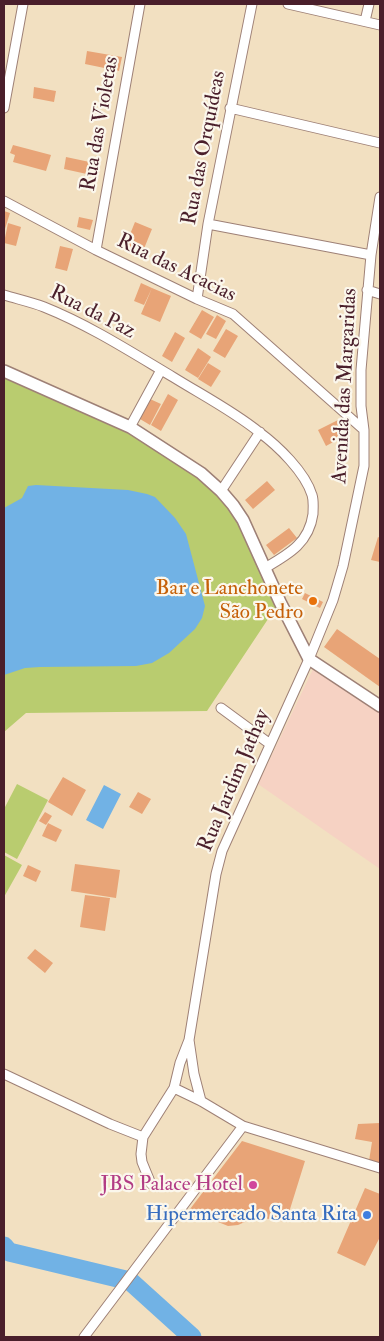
<!DOCTYPE html>
<html>
<head>
<meta charset="utf-8">
<style>
	body { margin:0 }
	#map { position:relative; width:384px; height:1341px; overflow:hidden; background:#f2e0c1; font-family:"IM FELL Double Pica",serif }
	canvas { display:block }
	.frame { position:absolute; inset:0; border:5px solid #4a1f2b; pointer-events:none }
</style>
</head>
<body>
<div id="map">
<canvas width="384" height="1341"></canvas>
<div class="frame"></div>
</div>
<script>
const c = document.querySelector('canvas').getContext('2d');
c.lineJoin = 'round';
function fill(path, color) { c.fillStyle = color; c.fill(path, 'evenodd'); }
function stroke(path, color, width, dash) { c.strokeStyle = color; c.lineWidth = width; c.lineCap = dash ? 'butt' : 'round'; c.setLineDash(dash || []); c.stroke(path); }
function write(font, color, halo, rows, align = 'center') {
  c.font = font + ' "IM FELL Double Pica",serif'; c.lineWidth = 4.5; c.setLineDash([]); c.textBaseline = 'middle'; c.strokeStyle = halo; c.fillStyle = color; for (const [text, x, y, turn = 0] of rows) {
    c.save(); c.translate(x, y); c.rotate((+turn || 0) * Math.PI / 180); c.textAlign = isNaN(turn) ? turn : align; if (halo) c.strokeText(text, 0, 0); c.fillText(text, 0, 0); c.restore();
  }
}
const built = new Path2D(`
	M314,667L380,710V869L258,784Z`);
const green = new Path2D(`
	M4,377L123,428L202,477L239,519L278,604L207,711L26,713L4,732Z
	M17,784L48,800L17,859L4,852V809Z
	M4,855L22,865L4,897Z`);
const water = new Path2D(`
	M36,485L128,490L147,494L155,497L175,518L186,534L205,606L202,618L195,629L169,653L152,663L136,666L40,667L25,668L4,675V508L22,498L28,486Z
	M104,785L121,794L103,829L86,820Z`);
const river = new Path2D(`
	M4,1246L9,1252L130,1281L192,1337`);
const building = new Path2D(`
	M87,51L122,57L119,71L85,64Z
	M34,87L56,91L54,102L33,98Z
	M13,145L51,155L46,171L13,162L15,155L10,153Z
	M66,157L99,164L96,176L64,169Z
	M4,211L10,213L4,232Z
	M79,217L93,220L90,230L77,227Z
	M135,222L152,229L141,256L124,249Z
	M8,223L21,227L16,246L4,243Z
	M60,246L73,249L67,271L55,268Z
	M141,283L152,288L144,305L134,301Z
	M152,288L171,296L160,322L141,314Z
	M202,310L214,317L201,339L189,332Z
	M217,315L226,321L216,339L206,334Z
	M226,329L238,336L225,358L213,351Z
	M175,332L185,338L172,362L162,356Z
	M198,348L211,357L198,378L185,370Z
	M208,363L221,371L211,387L198,379Z
	M168,394L178,400L161,431L151,425Z
	M150,399L161,404L150,425L140,419Z
	M338,420L346,435L326,446L318,430Z
	M267,481L275,490L253,509L245,500Z
	M289,528L297,538L274,555L266,545Z
	M378,537L380,538V562L371,560Z
	M305,593L323,602L320,608L302,599Z
	M337,629L380,659V687L324,647Z
	M63,777L86,790L72,816L48,802Z
	M138,792L151,799L142,814L129,807Z
	M45,812L52,816L46,825L39,821Z
	M48,823L62,830L56,842L42,836Z
	M75,864L120,870L116,898L71,891Z
	M28,865L41,871L36,882L23,876Z
	M85,895L110,898L105,931L80,927Z
	M35,949L53,963L45,973L27,958Z
	M380,1123V1163L369,1161L372,1142L355,1139L358,1124Z
	M242,1141L305,1161L286,1222L264,1218L247,1221L238,1225L228,1226L206,1217L187,1213Z
	M365,1188L380,1194V1237L365,1266L337,1253Z`);
const minor = new Path2D(`
	M288,4L380,25
	M365,21L369,4
	M4,108L23,4
	M230,108L380,143
	M4,201L96,250L197,299L233,314L364,430
	M208,224L371,255
	M96,250L140,4
	M367,290L380,294
	M4,295C17,299 31,302 44,307C89,325 131,352 173,377C202,395 233,411 259,432C278,446 305,472 312,495C314,501 313,508 313,514C309,543 289,554 265,568
	M197,299L208,224L252,4
	M130,427L161,370
	M221,491L260,432
	M221,708L270,744
	M189,1040L194,1074L201,1101
	M4,1074L110,1124L143,1137
	M174,1088L201,1101L243,1126L380,1168
	M151,1184L142,1162L141,1154L143,1137L174,1088L180,1063L189,1040L216,874L222,851L309,659L333,600L343,566L364,466V430L361,406V370L371,255L380,197
	M84,1337L243,1126`);
const tertiary = new Path2D(`
	M4,371L130,427L201,473L221,491L233,505L243,520L280,602L309,659L380,706`);
const markers = [
	[313,601,5,"#e8710a"],
	[253,1185,5,"#d1479c"],
	[367,1215,5,"#3f7fe0"]
];
const streetNames = [
	["Rua das Violetas",101,124,-80],
	["Rua das Orquídeas",205,148,-79],
	["Rua das Acacias",176,269,26],
	["Rua da Paz",92,313,27],
	["Avenida das Margaridas",346,386,-87],
	["Rua Jardim Jathay",235,781,-67]
];
const foodNames = [
	["Bar e Lanchonete",303,589],
	["São Pedro",303,613]
];
const hotelNames = [
	["JBS Palace Hotel",243,1185]
];
const shopNames = [
	["Hipermercado Santa Rita",357,1215]
];
fill(built, '#f6d2c3');
fill(green, '#b9cc6f');
fill(water, '#71b2e5');
stroke(river, '#71b2e5', 19);
fill(building, '#e8a477');
stroke(minor, '#9e8076', 11);
stroke(tertiary, '#9e8076', 14);
stroke(minor, '#fff', 9);
stroke(tertiary, '#fff', 11);
for (const [x, y, r, color] of markers) { const dot = new Path2D(); dot.arc(x, y, r, 0, 2 * Math.PI); c.fillStyle = color; c.fill(dot); stroke(dot, '#fbf7ec', 2); }
write('21px', '#4a1f2b', '#fbf7ec', streetNames);
write('21px', '#c56008', '#fbf7ec', foodNames, 'right');
write('21px', '#b23c85', '#fbf7ec', hotelNames, 'right');
write('21px', '#366cbe', '#fbf7ec', shopNames, 'right');
</script>
</body>
</html>
